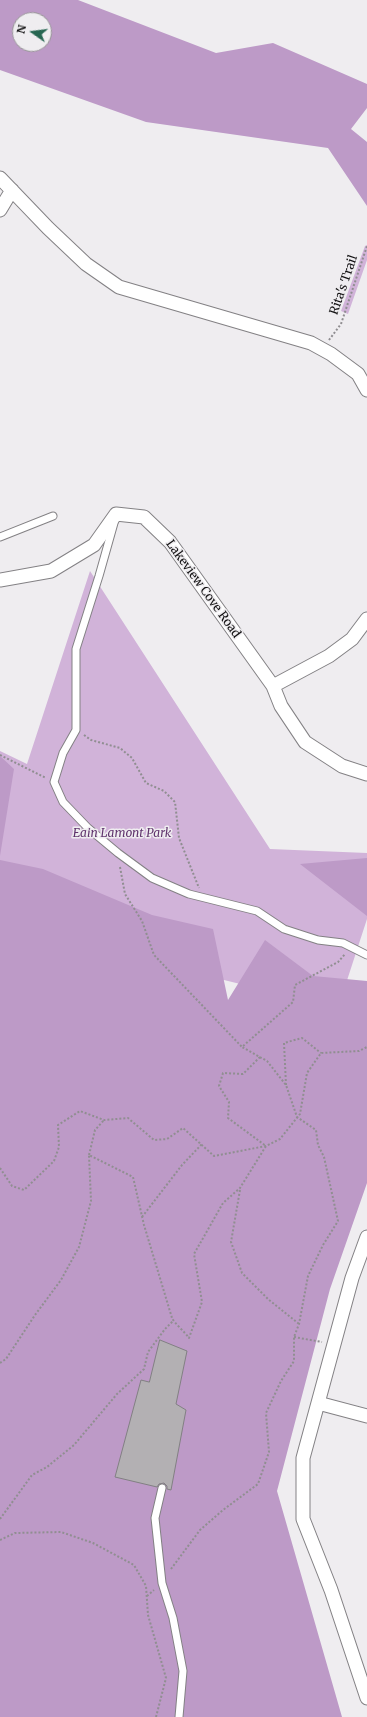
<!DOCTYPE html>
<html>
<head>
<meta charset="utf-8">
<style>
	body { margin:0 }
	#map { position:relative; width:367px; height:1717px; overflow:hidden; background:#efedf0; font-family:Merriweather,serif }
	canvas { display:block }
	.north { position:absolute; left:12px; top:12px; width:40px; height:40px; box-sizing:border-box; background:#efedf0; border:1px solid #979597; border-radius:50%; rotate:284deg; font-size:11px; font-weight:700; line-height:16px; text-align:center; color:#121112 }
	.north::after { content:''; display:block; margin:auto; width:14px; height:18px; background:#276652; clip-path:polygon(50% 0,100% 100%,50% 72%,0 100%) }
</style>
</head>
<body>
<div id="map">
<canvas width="367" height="1717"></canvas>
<div class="north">N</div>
</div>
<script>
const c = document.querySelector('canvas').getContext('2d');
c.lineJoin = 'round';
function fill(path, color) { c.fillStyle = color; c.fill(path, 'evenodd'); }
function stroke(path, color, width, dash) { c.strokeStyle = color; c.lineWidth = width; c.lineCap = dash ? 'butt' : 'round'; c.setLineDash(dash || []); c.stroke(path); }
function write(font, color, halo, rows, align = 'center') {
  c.font = font + ' Merriweather,serif'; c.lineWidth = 3; c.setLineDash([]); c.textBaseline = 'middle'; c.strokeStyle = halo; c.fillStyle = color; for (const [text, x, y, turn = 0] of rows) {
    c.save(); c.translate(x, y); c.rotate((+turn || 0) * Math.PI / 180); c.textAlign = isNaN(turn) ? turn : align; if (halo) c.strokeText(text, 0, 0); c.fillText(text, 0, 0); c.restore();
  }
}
const green = new Path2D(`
	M367,245V260L348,314L341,311L365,246Z
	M90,571L270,849L367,853V919L338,1008L0,925V751L27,764Z`);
const forest = new Path2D(`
	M0,0H78L216,53L273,43L367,84V108L351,129L367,142V206L328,148L146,122L0,70ZM20,20H44V44H20Z
	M0,756L14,769L0,856Z
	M367,858V916L300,864Z
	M0,860L43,869L152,915L213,929L228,1000L265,940L313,976L367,981V1183L330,1289L277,1491L342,1717H0Z`);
const building = new Path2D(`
	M160,1340L187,1351L176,1404L186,1410L171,1490L167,1489V1486L164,1483L159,1484L157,1487L115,1477L141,1380L149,1382Z`);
const path = new Path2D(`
	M329,340L341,324L367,246
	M84,735L91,740L120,748L132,758L146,783L164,791L175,802L179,838L199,888
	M0,755L46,778
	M120,867L125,894L142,921L154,955L242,1047
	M286,1085L284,1043L302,1038L321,1053
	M89,1155L95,1130L104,1120
	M0,1168L12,1186L24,1190L54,1161L59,1147L58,1125L80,1111L104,1120L128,1118L154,1140L167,1139L183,1128L214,1156L266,1146L280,1139L300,1114L307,1073L321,1053L359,1051L367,1047
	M240,1190L231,1242L242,1273L269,1300L299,1324
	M142,1217L182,1165L202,1144
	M294,1337L322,1342
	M0,1363L6,1359L35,1315L61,1280L79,1247L91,1201L89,1155L133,1177L144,1225L172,1318C174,1323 185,1332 189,1338L202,1302L194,1254L223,1203L240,1188L266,1146L228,1118L229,1102L219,1086L223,1073L243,1074L260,1057
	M0,1519L32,1475L47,1467L74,1445L117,1394L144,1369L148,1352L165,1329L173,1321
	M0,1540L15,1533L61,1532L93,1543L134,1565L146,1586L148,1615L166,1678L156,1717
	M171,1569L200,1530L223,1510L258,1484L269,1452L266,1413L281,1381L294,1361V1337L299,1324L308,1276L323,1245L338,1221L324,1157L318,1145L316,1130L297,1117L286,1085L267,1061L242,1047L293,1002L295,985L338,962L345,954
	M147,1596L154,1590`);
const service = new Path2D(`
	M114,523L99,576L76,649V730L63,753L54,782L63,802L88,828L118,853L152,878L189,894L257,911L284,929L318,940L343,943L367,955
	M0,537L53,516
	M162,1488L155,1518L162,1583L173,1618L183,1671L179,1717`);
const minor = new Path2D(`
	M0,178L48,228L86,264L119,287L311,343L331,354L358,374L367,390
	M0,210L12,190
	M0,580L51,571L94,545L116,514L144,517L170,542L273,686L329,656L352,639L367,619
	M273,686L281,706L305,742L342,766L367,774
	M367,1237L352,1278L303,1458V1519L331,1590L367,1698
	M318,1403L367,1416`);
const streetNames = [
	["Rita's Trail",344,285,-71],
	["Lakeview Cove Road",203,589,54]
];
const parkNames = [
	["Eain Lamont Park",122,834]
];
fill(green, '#d1b3d9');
fill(forest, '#bd9ac7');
fill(building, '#b3b0b3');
stroke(building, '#828083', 1);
stroke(service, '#838184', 9);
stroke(minor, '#838184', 15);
stroke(path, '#908e91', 2, [2, 2]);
stroke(service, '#fff', 7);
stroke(minor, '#fff', 13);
write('12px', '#121112', '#efedf0', streetNames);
write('italic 12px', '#60346d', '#efedf0', parkNames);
</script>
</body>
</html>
